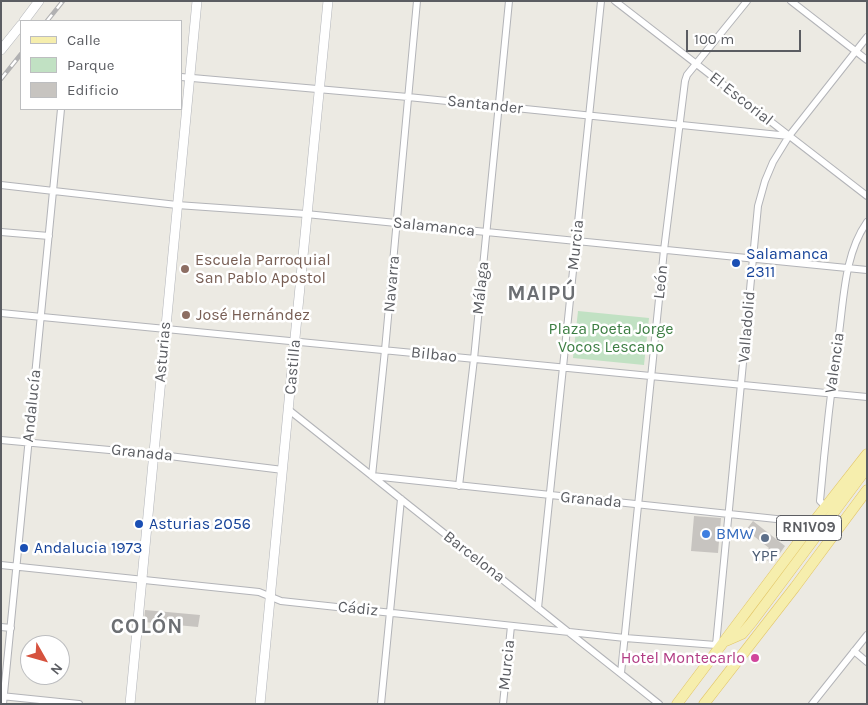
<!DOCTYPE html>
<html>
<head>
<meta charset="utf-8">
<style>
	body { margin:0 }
	#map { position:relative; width:868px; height:705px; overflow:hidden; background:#eceae3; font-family:Karla,sans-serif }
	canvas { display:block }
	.frame { position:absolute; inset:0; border:2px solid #5b5d62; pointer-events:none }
	.legend { position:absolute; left:20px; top:20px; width:162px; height:90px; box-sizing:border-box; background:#fff; border:1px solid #bdbec0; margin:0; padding:6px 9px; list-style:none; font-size:15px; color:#5b5d62 }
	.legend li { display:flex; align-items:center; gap:10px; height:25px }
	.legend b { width:25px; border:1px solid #bdbec0 }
	.north { position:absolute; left:20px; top:635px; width:50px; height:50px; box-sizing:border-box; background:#fff; border:1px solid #bdbec0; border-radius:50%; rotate:128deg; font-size:14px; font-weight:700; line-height:20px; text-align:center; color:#5b5d62 }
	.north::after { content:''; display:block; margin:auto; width:18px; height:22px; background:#d6523e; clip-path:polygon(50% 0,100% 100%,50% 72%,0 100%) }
	.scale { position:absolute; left:686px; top:30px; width:115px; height:22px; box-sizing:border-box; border:2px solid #5b5d62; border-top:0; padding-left:6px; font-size:15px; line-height:18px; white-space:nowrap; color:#5b5d62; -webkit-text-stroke:4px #fff; paint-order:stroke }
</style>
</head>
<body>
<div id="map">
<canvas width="868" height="705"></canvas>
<div class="frame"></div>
<ul class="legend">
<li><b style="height:6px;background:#f6eead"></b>Calle</li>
<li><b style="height:14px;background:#c1e1c3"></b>Parque</li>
<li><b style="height:14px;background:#c7c4c0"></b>Edificio</li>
</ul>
<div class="north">N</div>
<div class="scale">100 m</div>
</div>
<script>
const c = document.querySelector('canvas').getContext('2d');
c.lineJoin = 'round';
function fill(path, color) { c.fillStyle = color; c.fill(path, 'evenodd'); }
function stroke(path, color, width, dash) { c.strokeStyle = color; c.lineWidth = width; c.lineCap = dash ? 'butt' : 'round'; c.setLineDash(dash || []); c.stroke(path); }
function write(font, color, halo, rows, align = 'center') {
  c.font = font + ' Karla,sans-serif'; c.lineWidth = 5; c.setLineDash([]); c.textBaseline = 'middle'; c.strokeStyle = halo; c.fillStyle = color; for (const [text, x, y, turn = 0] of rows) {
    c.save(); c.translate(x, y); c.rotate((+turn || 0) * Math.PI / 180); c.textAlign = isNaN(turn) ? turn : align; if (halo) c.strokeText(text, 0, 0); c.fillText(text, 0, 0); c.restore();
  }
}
const green = new Path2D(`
	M578,311L649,318L644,365L573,358Z`);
const building = new Path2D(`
	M694,516L721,518L718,553L691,551Z
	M753,521L785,546L778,556L776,554L769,562L763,556L769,548L746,530Z
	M145,610L200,615L198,627L144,622Z`);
const street = new Path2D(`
	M417,1L385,350L372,476L795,521L802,524L808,530
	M615,1L867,196
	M791,1L867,60
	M181,77L408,97L789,136
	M1,185L177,205L306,214L867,270
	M1,232L49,236
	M1,313L867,397
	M289,410L659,704
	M1,440L153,454L283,470
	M459,486L474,359L509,1
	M825,506L820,501C825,444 831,389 839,333C844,296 845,253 867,222
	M1,565L259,592L281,601L625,638L716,645
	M538,608L601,1
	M1,627L11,628
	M717,647L716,645L758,206L765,181L773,162L789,136L867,37
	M854,651L867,662
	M621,673L664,250L685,81L687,75L747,1
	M1,696L79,704
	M3,704L61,109
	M381,704L401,499
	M503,704L511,626
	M812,704L867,635`);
const secondary = new Path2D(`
	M24,21L39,1
	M1,50L21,25
	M130,704L197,1
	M260,704C283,470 304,235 328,1`);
const primary = new Path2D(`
	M726,641L742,634L752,622L867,468
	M677,704L816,519L867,454
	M704,704L795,587L867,490`);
const rail = new Path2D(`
	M47,21L63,1
	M1,79L21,54`);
const markers = [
	[736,263,5,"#1a4fb4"],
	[185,269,5,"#8d6e63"],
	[186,315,5,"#8d6e63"],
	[139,524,5,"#1a4fb4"],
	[706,534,5,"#3f7fe0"],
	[765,538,5,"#5c6f8a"],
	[24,548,5,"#1a4fb4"],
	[755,658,5,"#d1479c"]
];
const shields = [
	[809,528,65]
];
const shieldNames = [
	["RN1V09",809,528]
];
const streetNames = [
	["El Escorial",741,99,38],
	["Santander",485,105,6],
	["Salamanca",434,227,6],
	["Murcia",576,245,-84],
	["León",661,282,-84],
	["Navarra",392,284,-85],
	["Málaga",481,288,-84],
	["Valladolid",747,327,-85],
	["Asturias",163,352,-85],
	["Bilbao",434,355,6],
	["Valencia",835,363,-82],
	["Castilla",293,367,-85],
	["Andalucía",32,406,-84],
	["Granada",142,453,6],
	["Granada",591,500,5],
	["Barcelona",474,557,38],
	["Cádiz",358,609,6],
	["Murcia",507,665,-84]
];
const transitNames = [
	["Salamanca",746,254],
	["2311",746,272],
	["Asturias 2056",149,524],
	["Andalucia 1973",34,548]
];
const educationNames = [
	["Escuela Parroquial",195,260],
	["San Pablo Apostol",195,278],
	["José Hernández",196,315]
];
const parkNames = [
	["Plaza Poeta Jorge",611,329],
	["Vocos Lescano",611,347]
];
const shopNames = [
	["BMW",716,534]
];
const serviceNames = [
	["YPF",765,556]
];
const hotelNames = [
	["Hotel Montecarlo",745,658]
];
const districtNames = [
	["MAIPÚ",542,294],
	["COLÓN",147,627]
];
fill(green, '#c1e1c3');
fill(building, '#c7c4c0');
stroke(street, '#b3b4b8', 8);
stroke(secondary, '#b2b4b9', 10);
stroke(primary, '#e2c566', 11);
stroke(street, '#fff', 6);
stroke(secondary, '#fff', 9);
stroke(primary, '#f6eead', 10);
stroke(rail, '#b1b1b2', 4.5);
stroke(rail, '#fff', 2.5, [8]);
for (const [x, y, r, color] of markers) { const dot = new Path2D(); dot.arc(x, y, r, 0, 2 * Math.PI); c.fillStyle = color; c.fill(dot); stroke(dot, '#fff', 2); }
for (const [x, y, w] of shields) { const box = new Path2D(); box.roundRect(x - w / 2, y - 12.5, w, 25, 4); c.fillStyle = '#fff'; c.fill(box); stroke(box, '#5b5d62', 1); }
write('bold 15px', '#5b5d62', null, shieldNames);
write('16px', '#5b5d62', '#fff', streetNames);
write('16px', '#164399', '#fff', transitNames, 'left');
write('16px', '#785e54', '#fff', educationNames, 'left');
write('16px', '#3d7e43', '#fff', parkNames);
write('16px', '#366cbe', '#fff', shopNames, 'left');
write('16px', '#4e5e75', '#fff', serviceNames);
write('16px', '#b23c85', '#fff', hotelNames, 'right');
c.letterSpacing = '1px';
write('bold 21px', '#6c6f73', '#fff', districtNames);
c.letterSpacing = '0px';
</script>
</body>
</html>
